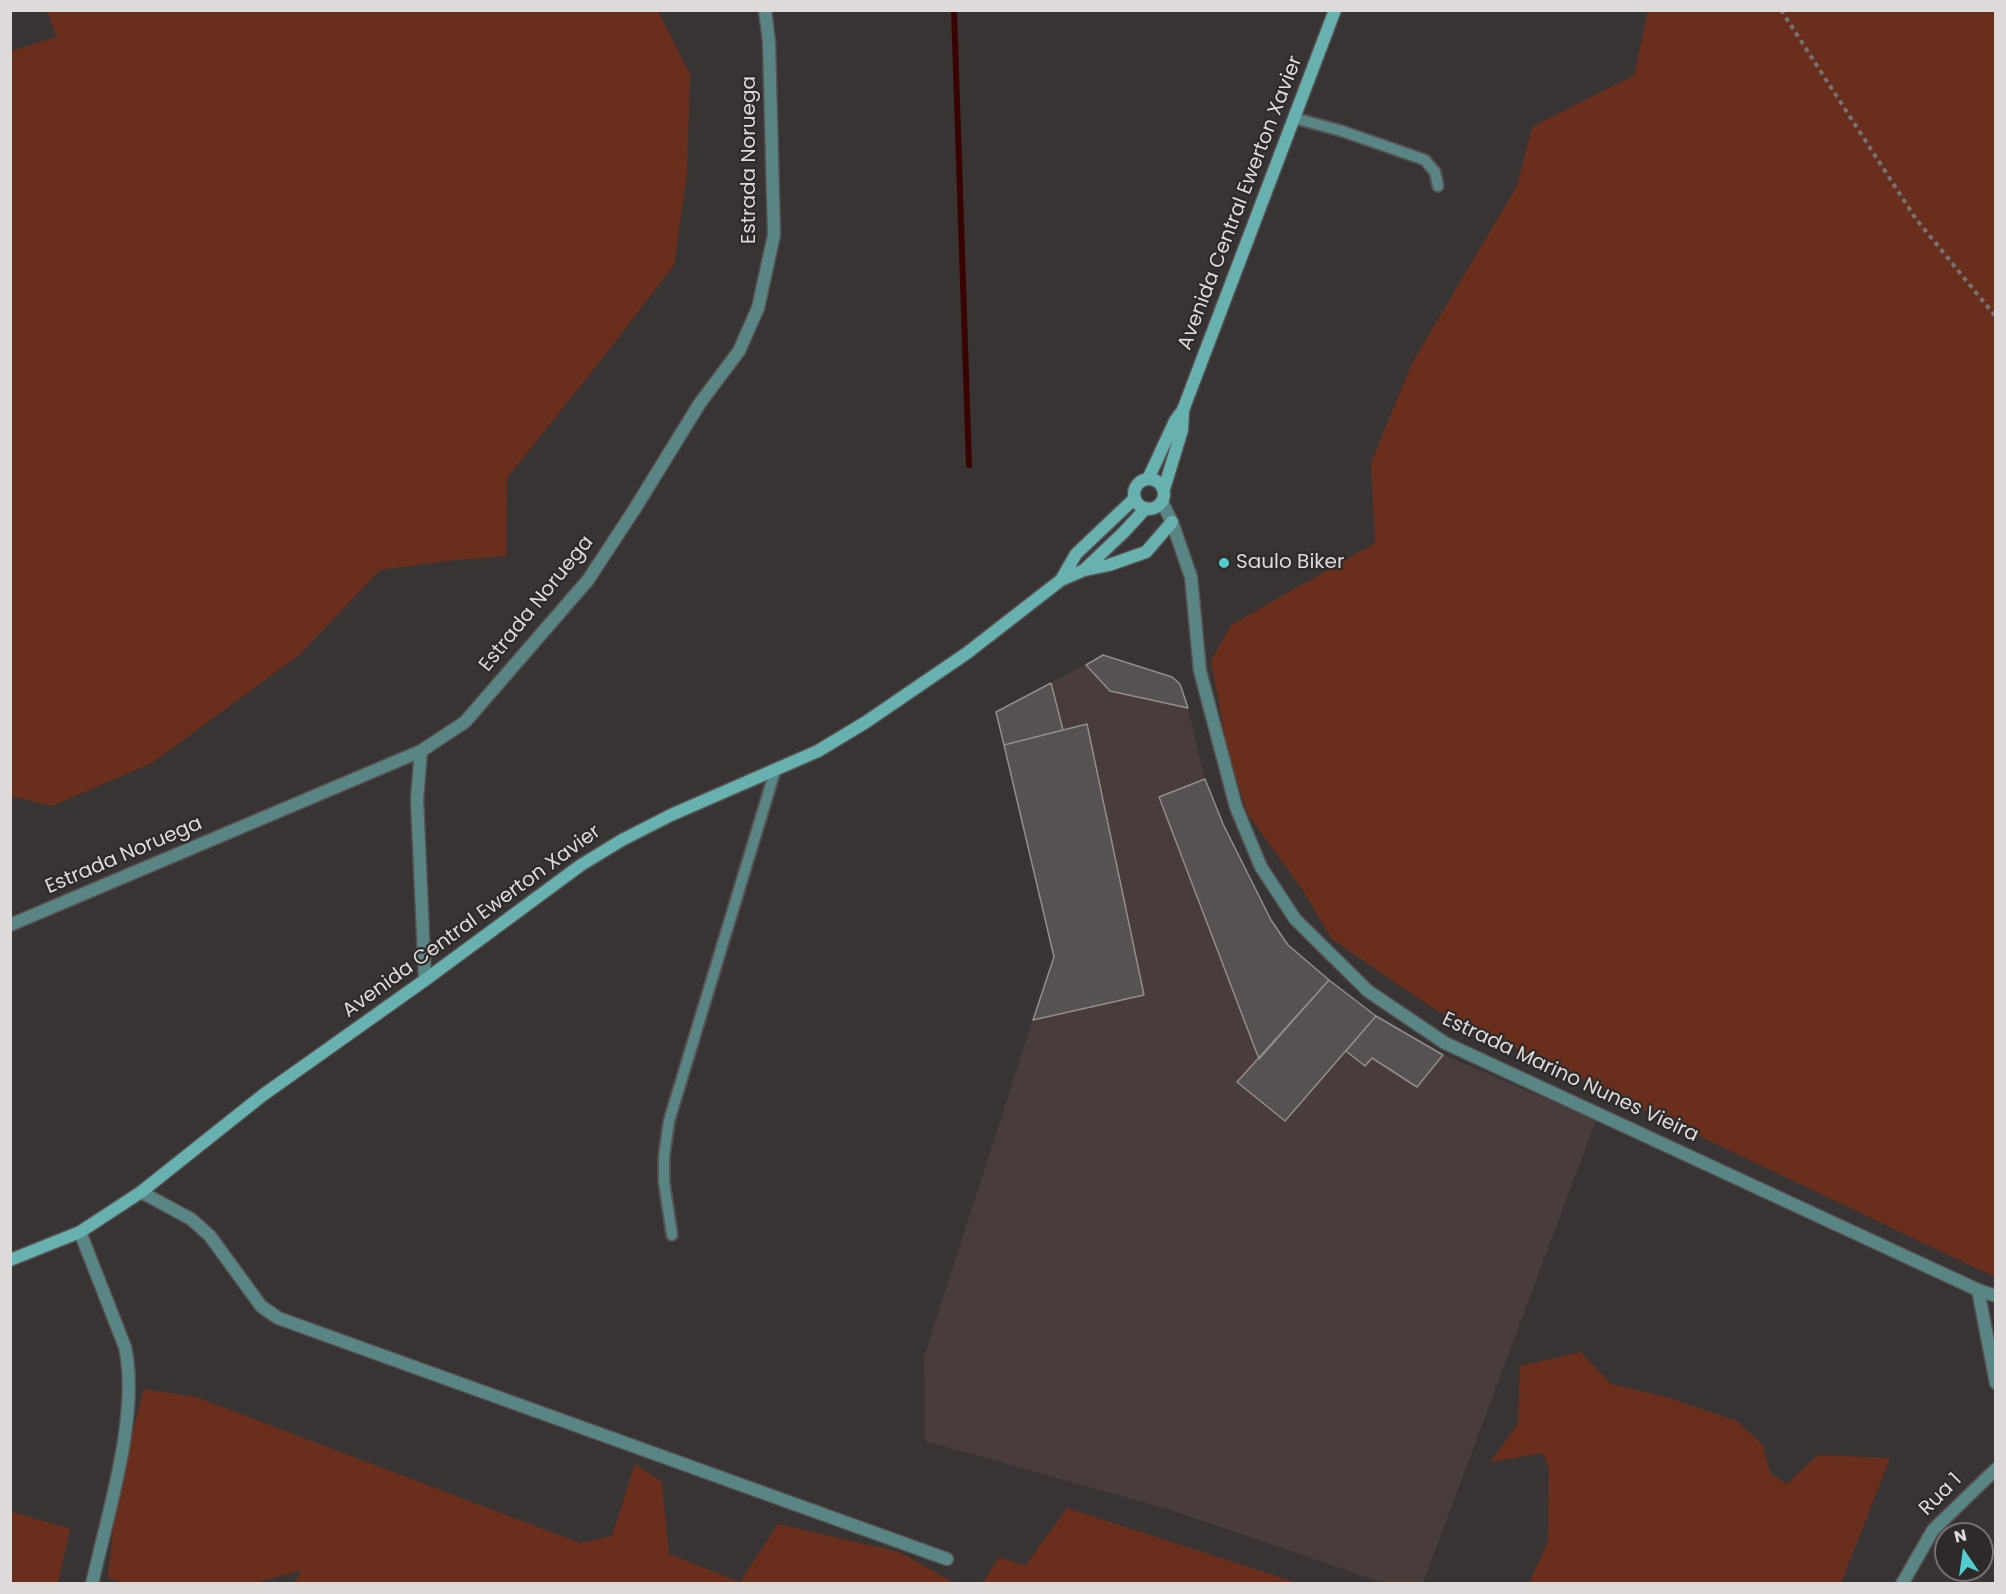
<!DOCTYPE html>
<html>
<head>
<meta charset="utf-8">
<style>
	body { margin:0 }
	#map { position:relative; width:2006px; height:1594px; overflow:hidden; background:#383433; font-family:Poppins,sans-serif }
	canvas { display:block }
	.frame { position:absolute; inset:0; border:12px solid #dddad9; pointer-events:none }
	.north { position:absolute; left:1934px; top:1522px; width:60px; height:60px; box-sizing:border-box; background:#2e2a29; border:2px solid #74706f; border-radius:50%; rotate:347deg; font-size:16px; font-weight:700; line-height:24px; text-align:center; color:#dddad9 }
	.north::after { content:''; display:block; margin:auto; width:21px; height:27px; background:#52cdce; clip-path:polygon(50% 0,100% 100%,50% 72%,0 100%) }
</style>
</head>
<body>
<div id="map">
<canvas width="2006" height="1594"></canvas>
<div class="frame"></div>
<div class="north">N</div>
</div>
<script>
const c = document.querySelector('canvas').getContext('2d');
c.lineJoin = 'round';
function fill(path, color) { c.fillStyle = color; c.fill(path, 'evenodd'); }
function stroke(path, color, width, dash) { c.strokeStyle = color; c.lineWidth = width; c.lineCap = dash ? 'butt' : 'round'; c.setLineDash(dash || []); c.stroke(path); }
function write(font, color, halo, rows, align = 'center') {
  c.font = font + ' Poppins,sans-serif'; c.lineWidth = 4.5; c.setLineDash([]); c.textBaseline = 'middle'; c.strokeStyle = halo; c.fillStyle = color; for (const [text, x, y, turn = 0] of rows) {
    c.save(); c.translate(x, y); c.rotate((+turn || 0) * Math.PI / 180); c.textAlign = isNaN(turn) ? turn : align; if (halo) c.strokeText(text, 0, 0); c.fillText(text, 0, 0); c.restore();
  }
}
const built = new Path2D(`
	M1103,655L1172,677L1180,684L1185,696L1206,784L1223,824L1271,920L1288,945L1353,1000L1381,1020L1446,1056L1596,1120L1423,1583H1384L1168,1509L925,1441L924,1357L1053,957L996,712Z`);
const green = new Path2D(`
	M658,11L690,74L687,173L674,265L598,364L507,478L506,556L445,561L380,570L299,655L152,763L52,806L11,796V51L57,37L47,11Z
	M1648,11H1995V1276L1980,1270L1434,1009L1332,939L1302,889L1247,813L1227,747L1211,661L1231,625L1375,543L1371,463L1412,363L1517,186L1532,127L1634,75Z
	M1581,1352L1611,1384L1666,1397L1737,1421L1763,1445L1770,1473L1787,1484L1818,1455L1890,1458L1841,1583H1529L1548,1541L1549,1468L1543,1453L1490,1462L1518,1424L1520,1366Z
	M144,1389L196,1397L580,1543L612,1536L635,1464L662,1482L669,1554L740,1582L778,1524L899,1552L955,1583H295L301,1570L252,1584H127L108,1578L114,1519L125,1461Z
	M1067,1508L1298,1583H983L999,1557L1025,1566Z
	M10,1511L70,1529L58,1583H11Z`);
const stream = new Path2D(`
	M954,10L969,465`);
const building = new Path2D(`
	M1103,655L1172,677L1180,684L1188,708L1110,691L1086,665Z
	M1051,683L1063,730L1004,745L996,712Z
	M1087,724L1144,995L1033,1020L1054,957L1004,745Z
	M1205,779L1223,824L1271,920L1288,945L1329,980L1259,1059L1159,797Z
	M1329,980L1376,1016L1285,1121L1237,1082Z
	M1376,1016L1443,1055L1417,1087L1372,1058L1365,1066L1346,1051Z`);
const path = new Path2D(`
	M1781,10L1916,219L1996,317`);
const lane = new Path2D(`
	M1294,118L1342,131L1425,160L1435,172L1438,186
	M672,1235L664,1182V1157L669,1121L775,771`);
const street = new Path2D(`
	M1162,502L1172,522L1191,577L1200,671L1236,807L1261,867L1295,919L1368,991L1445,1043L1978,1290L1996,1296
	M421,751L417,799L425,980
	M10,925L421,751L465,722L588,580L634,510L700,403L739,351L758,308L774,235L769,42L765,10
	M141,1192L191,1219L210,1236L261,1306L278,1318L947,1559
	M80,1232L125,1347C140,1414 107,1516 92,1584
	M1978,1290L1996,1383
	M1902,1584L1933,1530L1996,1469`);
const secondary = new Path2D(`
	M1148,479L1175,421L1183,410L1335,10
	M1134 494a15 15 0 1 1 30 0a15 15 0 1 1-30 0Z
	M1164,489L1182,430L1183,411
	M1085,570L1109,565L1146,552L1172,522
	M1061,580L1076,554L1135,498
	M10,1260L80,1232L141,1192L263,1095L425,980L581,865L622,840L671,815L818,751L866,722L967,653L1061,580L1084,570L1124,532L1146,508`);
const markers = [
	[1224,563,6,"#52cdce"]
];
const streetNames = [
	["Estrada Noruega",750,160,-90],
	["Avenida Central Ewerton Xavier",1241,203,-69],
	["Estrada Noruega",537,604,-51],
	["Estrada Noruega",124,856,-23],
	["Avenida Central Ewerton Xavier",472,922,-36],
	["Estrada Marino Nunes Vieira",1570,1078,25],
	["Rua 1",1941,1495,-45]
];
const poiNames = [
	["Saulo Biker",1236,563]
];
fill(built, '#483d3a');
fill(green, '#6a2e1d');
stroke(stream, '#390400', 6);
fill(building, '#565251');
stroke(building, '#928d8b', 1.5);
stroke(lane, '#565251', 14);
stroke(street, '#565251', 15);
stroke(secondary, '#565251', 15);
stroke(path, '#767271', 4, [4.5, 4.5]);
stroke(lane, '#598585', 10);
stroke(street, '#598585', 12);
stroke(secondary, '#68b1b1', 12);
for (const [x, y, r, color] of markers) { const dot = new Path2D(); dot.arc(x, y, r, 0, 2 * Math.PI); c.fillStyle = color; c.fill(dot); stroke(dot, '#2e2a29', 2); }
write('20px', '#dddad9', '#2e2a29', streetNames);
write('20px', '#dddad9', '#2e2a29', poiNames, 'left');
</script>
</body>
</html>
